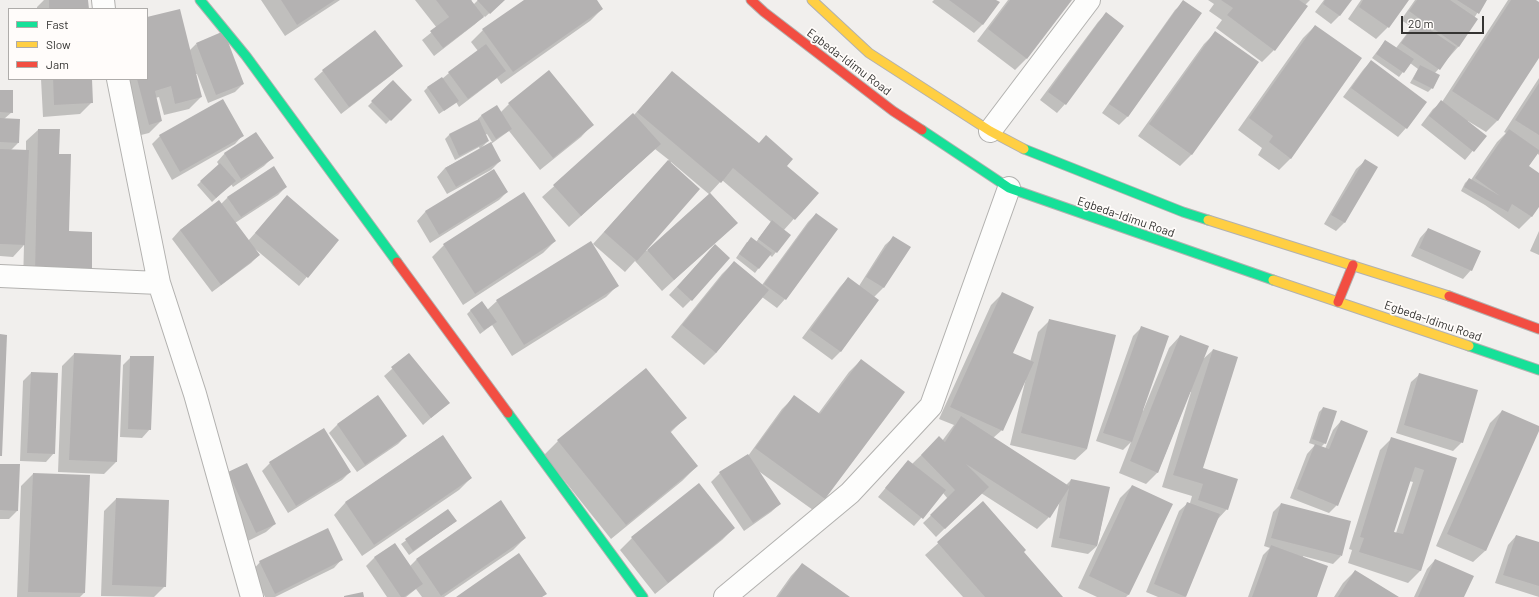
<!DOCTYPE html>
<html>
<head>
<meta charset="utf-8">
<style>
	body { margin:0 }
	#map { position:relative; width:1539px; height:597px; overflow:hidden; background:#f1efed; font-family:Barlow,sans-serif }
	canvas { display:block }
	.legend { position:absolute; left:8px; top:8px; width:140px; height:72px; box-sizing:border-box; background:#fffcfa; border:1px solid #aeacaa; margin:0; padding:5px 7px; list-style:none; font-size:12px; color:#353432 }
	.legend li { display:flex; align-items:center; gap:8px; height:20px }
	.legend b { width:20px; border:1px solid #aeacaa }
	.scale { position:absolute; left:1401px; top:16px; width:83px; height:18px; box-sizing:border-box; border:2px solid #353432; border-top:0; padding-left:5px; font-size:12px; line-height:14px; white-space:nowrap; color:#353432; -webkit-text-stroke:3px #fffcfa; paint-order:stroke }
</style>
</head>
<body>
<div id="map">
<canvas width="1539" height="597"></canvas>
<ul class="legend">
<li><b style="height:5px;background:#16e098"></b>Fast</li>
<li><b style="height:5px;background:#ffcf43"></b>Slow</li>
<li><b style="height:5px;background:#f24e42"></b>Jam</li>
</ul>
<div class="scale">20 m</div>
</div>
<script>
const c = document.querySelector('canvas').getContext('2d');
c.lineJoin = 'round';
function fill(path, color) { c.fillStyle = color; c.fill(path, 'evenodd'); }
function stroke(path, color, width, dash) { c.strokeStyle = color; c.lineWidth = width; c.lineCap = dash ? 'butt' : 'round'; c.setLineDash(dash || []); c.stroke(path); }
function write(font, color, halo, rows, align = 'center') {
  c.font = font + ' Barlow,sans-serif'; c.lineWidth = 3.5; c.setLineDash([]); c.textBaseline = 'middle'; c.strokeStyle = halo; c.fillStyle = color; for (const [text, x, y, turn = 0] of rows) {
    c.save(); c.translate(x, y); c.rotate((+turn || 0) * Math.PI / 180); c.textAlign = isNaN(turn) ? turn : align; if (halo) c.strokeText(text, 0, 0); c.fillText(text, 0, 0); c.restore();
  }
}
const shadow = new Path2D(`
	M44,0H87L88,9H37V7Z
	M261,0H340L285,36Z
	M415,0H472L471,1L473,5L478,0H504L485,17L484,16L474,25L434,56L422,40L437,28Z
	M525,0H596L602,9L590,21L501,84L497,78L459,107L456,102L439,114L424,91L428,87L442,79L449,73L478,51L471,42L483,30Z
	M934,0H995L998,2L982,25L974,33L932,2Z
	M1008,0H1070L1027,58L1015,70L977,41Z
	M1208,0H1310L1305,5L1274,50L1262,62L1216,28L1222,20L1209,11L1214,4Z
	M1324,0H1351L1340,15L1331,24L1315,12Z
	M1361,0H1407L1388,27L1376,39L1348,19Z
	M1415,0H1486L1474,18L1459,46L1435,73L1432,88L1428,92L1410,83L1418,69L1410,63L1399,77L1372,58L1385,41L1396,48L1412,27L1401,20Z
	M1508,0H1534L1539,3V56L1498,120L1486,132L1468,121L1467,122L1485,136L1465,160L1421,125L1433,109L1442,102Z
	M1184,2L1200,13L1127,117L1119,125L1102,113L1175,10Z
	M1106,14L1123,26L1065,104L1057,113L1040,100L1098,22Z
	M147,19L189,51L196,44L243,84L235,92L208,103L197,74H195L201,97L189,109L164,115L159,97L155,98L161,121L149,133L137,136L123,79H147Z
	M1315,26L1291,158L1279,170L1258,155L1262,148L1238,130L1303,38Z
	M375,31L401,66L393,74L341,114L314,79L323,71Z
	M1216,32L1192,154L1180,166L1138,136L1204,44Z
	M1371,61L1426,102L1406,128L1398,137L1343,97L1363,70Z
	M672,72L817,193L783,231L790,235L772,257L769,254L755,273L736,258L747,242H756L771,222L722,180L710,193L737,223L662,291L635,261L625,272L593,244L669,160L655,149L569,227L542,197L634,115ZM671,162L710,195L647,251L646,250Z
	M1539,78V155L1537,153L1528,167L1539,175V205L1531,217L1519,229L1485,205L1461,191L1465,183L1469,179L1471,180L1497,142L1506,133L1504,132Z
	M41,79H91L92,102L80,114L43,117Z
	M392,82L410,100L386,124L368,106Z
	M0,91L12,112L4,119L18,143L11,150L26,151V141L38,130L58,155L68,232L23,283L24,245L13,257L0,256Z
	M509,104L592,125L581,137L540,170L509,131L491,144L500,161L491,170L447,194L437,177L445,168L480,149L479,147L455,160L445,139L449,135L478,121V119L482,115L501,112ZM487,134L492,142L482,147L488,141L485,135Z
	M243,135L235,144L172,180L152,144L160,136Z
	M225,153L272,158L264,166L233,187L231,184L212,202L197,185L219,165L217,162Z
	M1365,161L1376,168L1344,223L1336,231L1324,224L1356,169Z
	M494,170L507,192L499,200L430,243L417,221L425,212Z
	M286,187L278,195L235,223L248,241L287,197L338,240L299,286L254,248L259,255L251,263L212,292L172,239L180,230L219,201L221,204L228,197Z
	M816,214L785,299L777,308L762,297L716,353L704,365L671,337L722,274L734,262L762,285L808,222Z
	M1428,229L1471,270L1463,279L1411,256L1420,238Z
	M1539,231V255L1530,251Z
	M894,237L909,247L883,288L874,297L878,300L840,352L832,360L802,338L840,287L848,278L859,286L885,245Z
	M555,241L543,253L463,305L432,257L444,245Z
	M707,254L691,300L683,308L669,295Z
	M618,285L606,297L512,356L492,325L480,334L467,314L471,310H487L497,301Z
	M1003,293L1012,353L1030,362L1038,332L1050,320L1087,449L1075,460L1010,445L1026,378L1002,430L993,438L1066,485L1071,480L1109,488L1097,546L1088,554L1051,547L1060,499L1049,517L1037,529L981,493L936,537L923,523L948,499L943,493L914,526L878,497L908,461L912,464L939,438L942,441L954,425L939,419L991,305Z
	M1141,328L1142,411H1143L1169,348L1180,336L1202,360L1213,350L1202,469L1227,509L1216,521L1185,597H1158L1146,592L1179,511L1188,503H1190L1192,496L1162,487L1191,392H1190L1158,472L1146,484L1119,473L1131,442L1123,450L1096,441L1133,336Z
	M74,354L120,356L116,462L104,474L58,472L62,366Z
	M409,354L448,403L423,425L384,376Z
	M131,357L150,429L142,438L120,437L123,365Z
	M861,360L903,392L824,499L813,510L757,470L780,504L771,512L744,531L711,482L720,473L748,456L782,409L794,397L818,414L849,372Z
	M31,373L54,453L46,462L20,461L23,381Z
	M1420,374L1462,442L1453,451L1396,433L1411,382Z
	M378,396L406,436L398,444L357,472L329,433L337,425Z
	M1323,408L1325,443L1321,447L1325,449L1333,430L1341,421L1337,505L1329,513L1290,498L1307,454L1315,445L1309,443L1319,412Z
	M1502,411L1539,428L1485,551L1473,562L1436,546L1490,423Z
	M685,418L670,433L697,466L682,481L611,539L544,455L558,441Z
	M442,436L471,478L459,490L362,556L334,515L345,503Z
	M1392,438L1455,459L1420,571L1408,583L1348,563L1352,550L1349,549L1380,450ZM1409,481L1413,482L1396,533L1393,532Z
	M270,463L350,472L342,480L288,513L262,471Z
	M0,465L17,511L9,519H0Z
	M228,473L275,524L266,532L248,541L220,481Z
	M33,474L84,593L80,597H17L21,486Z
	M1132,486L1129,594L1126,597H1097L1078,588L1120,498Z
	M116,499L165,586L154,597L101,596L104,511Z
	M983,503L1023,552L1062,597H963L925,555Z
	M1281,504L1341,556L1333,564L1303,556L1316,597H1248L1263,555L1270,548L1264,546L1273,512Z
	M448,510L456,521L409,555L401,544Z
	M734,528L722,540L655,594L620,550L632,538Z
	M1516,536L1539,543V597L1495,583L1508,545Z
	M525,538L513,550L444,597H422L416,589L406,597H387L366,566L374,558L395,544L410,566L416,560Z
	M342,559L334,568L275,597H265L252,571L260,562Z
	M1435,560L1463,597H1414L1427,569Z
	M802,564L849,597H776L791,576Z
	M1355,571L1397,597H1334L1343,583Z`);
const building = new Path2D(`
	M49,0H88L89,9H49Z
	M281,0H335L297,25Z
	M436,0H471L484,17L443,48L430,31L449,17Z
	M477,0H505L490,14Z
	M524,0H597L603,9L513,72L482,29Z
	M949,0H996L1000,2L983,25Z
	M1010,0H1072L1027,59L988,29Z
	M1183,0L1202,13L1128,117L1109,104Z
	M1221,0H1299L1308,6L1275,51L1227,15L1233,8Z
	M1325,0H1352L1340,16L1323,4Z
	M1363,0H1409L1389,28L1359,7Z
	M1417,0H1450L1478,19L1459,47L1409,11Z
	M1457,0H1487L1479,14Z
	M1511,0H1536L1539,2V58L1498,121L1452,91Z
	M180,9L202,97L175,104L171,86L155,91L162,121L149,125L137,79H147V17Z
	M1106,12L1124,26L1066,105L1048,92Z
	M1417,21L1456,47L1440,70L1401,43Z
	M1315,25L1362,58L1291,159L1269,142L1273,136L1249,118Z
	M375,30L403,66L349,107L322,70Z
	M224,31L244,84L216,95L196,43Z
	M1215,31L1259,62L1192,155L1149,124Z
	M1385,40L1414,59L1404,73L1376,54Z
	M486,44L506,71L468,99L448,72Z
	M1371,60L1427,102L1407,129L1351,88Z
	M1420,65L1440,75L1433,89L1413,79Z
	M549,70L594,125L553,158L508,103Z
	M672,71L759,143L766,135L793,159L787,166L819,193L795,220L733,168L721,183L637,112Z
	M442,77L459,101L444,111L427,87Z
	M53,79H92L93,103L54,105Z
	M393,80L412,100L391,121L371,101Z
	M1539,83V135L1515,120Z
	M0,90H13V113L0,112Z
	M223,99L244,136L180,172L159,135Z
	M1441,100L1487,136L1474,152L1429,116Z
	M497,105L512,129L496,139L481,115Z
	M633,113L661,144L581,216L553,185Z
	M0,118L20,119L19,143L0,142Z
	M479,119L489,141L459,156L449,134Z
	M38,129H60L59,154H71L69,231L92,232V273L35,272Z
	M1509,129L1539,150V152L1529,166L1539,173V207L1532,217L1512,204L1508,212L1464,187L1469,178L1500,196L1475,178Z
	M256,132L274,158L241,179L224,153Z
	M491,142L501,161L456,187L445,168Z
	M0,149L29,150L25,245L0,244Z
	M1365,159L1378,167L1345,223L1331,215Z
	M668,160L700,189L637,261L604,232Z
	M220,163L236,181L216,198L200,181Z
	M274,166L287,187L241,217L227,197Z
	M494,169L508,192L439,235L425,211Z
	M524,192L556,241L475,294L443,244Z
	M710,193L738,223L674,280L647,250Z
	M287,195L339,240L308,278L255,233Z
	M219,200L260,255L221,285L180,230Z
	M816,213L838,229L786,300L764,284Z
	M772,220L791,235L777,253L758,239Z
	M1428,228L1481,251L1472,271L1419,248Z
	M893,236L911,247L884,288L866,277Z
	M751,237L772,253L759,269L739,254Z
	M591,241L619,286L524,345L496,300Z
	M715,244L730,258L692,301L677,287Z
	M734,261L769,290L716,353L682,325Z
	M848,277L879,300L841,352L810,330Z
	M1002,292L1034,307L1013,353L1034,362L1003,431L950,407Z
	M482,301L497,322L484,330L470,310Z
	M1049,319L1116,335L1087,449L1021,433Z
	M1141,326L1169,336L1132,442L1103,433Z
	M0,334L7,335L2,456H0Z
	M1180,335L1209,346L1158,473L1130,461Z
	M1213,349L1238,357L1203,468L1238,479L1228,510L1198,500L1203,484L1173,475Z
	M74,353L121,355L117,462L69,460Z
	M409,353L450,403L431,418L391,367Z
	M130,356H154L151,430L128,429Z
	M861,359L905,392L825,499L755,448L794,395L820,414Z
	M646,368L687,418L670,431L698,466L626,525L557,440Z
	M31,372L58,373L55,454L27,453Z
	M1419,373L1478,390L1463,443L1404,425Z
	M378,395L407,436L365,465L337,424Z
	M1323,407L1337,411L1326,444L1312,439Z
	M1502,410L1539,426V431L1486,551L1447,534Z
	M961,416L1069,486L1071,479L1110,487L1097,546L1059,538L1069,488L1050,518L966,464L989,487L945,529L930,515L955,490L921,455L939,436L945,442Z
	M1341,420L1368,431L1338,506L1297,489L1315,444L1329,449Z
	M324,428L351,472L296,506L269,462Z
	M443,435L472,478L374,545L345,502Z
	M1391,437L1457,458L1421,571L1359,552L1364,538L1360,537ZM1415,467L1424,470L1403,534L1394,532Z
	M748,454L781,504L753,523L719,472Z
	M908,460L946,490L923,519L885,488Z
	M247,463L276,524L256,533L228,472Z
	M0,464H20L18,511L0,510Z
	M33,473L90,475L85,593L28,592Z
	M699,483L735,528L668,583L631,537Z
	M1132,485L1173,504L1129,595L1089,576Z
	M116,498L169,500L166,587L112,585Z
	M501,500L526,538L441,596L416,559Z
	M983,501L1026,550L1024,552L1063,597H985L937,542Z
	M1187,502L1220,514L1186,597L1154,584Z
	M1281,503L1351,521L1342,556L1271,538Z
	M448,509L457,521L413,551L405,539Z
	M328,528L343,560L275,594L259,561Z
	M1516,535L1539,542V586L1503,575Z
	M395,543L423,584L404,597H401L374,557Z
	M1271,545L1328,566L1317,597H1252Z
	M519,553L547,594L542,597H456Z
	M1435,559L1474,576L1464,597H1418Z
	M802,563L850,597H778Z
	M1355,570L1399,597H1338Z
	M363,592L364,597H344V596Z`);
const street = new Path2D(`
	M103,0L104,9
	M118,79L159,283L195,394L252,597
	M990,131L1089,0
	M0,276L159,283
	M725,597L850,493L931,406L1009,188`);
const fast = new Path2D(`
	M200,0L246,56L397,262
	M922,130L1009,188L1273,280
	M1024,149L1183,212L1208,220
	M1469,346L1539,370
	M508,413L643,597`);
const slow = new Path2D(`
	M812,0L869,53L990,131L1024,149
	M1208,220L1449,296
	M1273,280L1469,346`);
const jam = new Path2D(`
	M751,0L764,12L893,111L922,130
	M397,262L508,413
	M1449,296L1539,329
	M1338,302L1353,265`);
const streetNames = [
	["Egbeda-Idimu Road",849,62,37],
	["Egbeda-Idimu Road",1126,217,19],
	["Egbeda-Idimu Road",1433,321,19]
];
fill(shadow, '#0003');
fill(building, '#b4b2b2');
stroke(street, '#b2b1af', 24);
stroke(fast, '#b2b1af', 11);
stroke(slow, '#b2b1af', 11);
stroke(jam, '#b2b1af', 11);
stroke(street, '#fdfdfc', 22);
stroke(fast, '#16e098', 9);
stroke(slow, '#ffcf43', 9);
stroke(jam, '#f24e42', 9);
write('12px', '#353432', '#fffcfa', streetNames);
</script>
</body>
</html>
